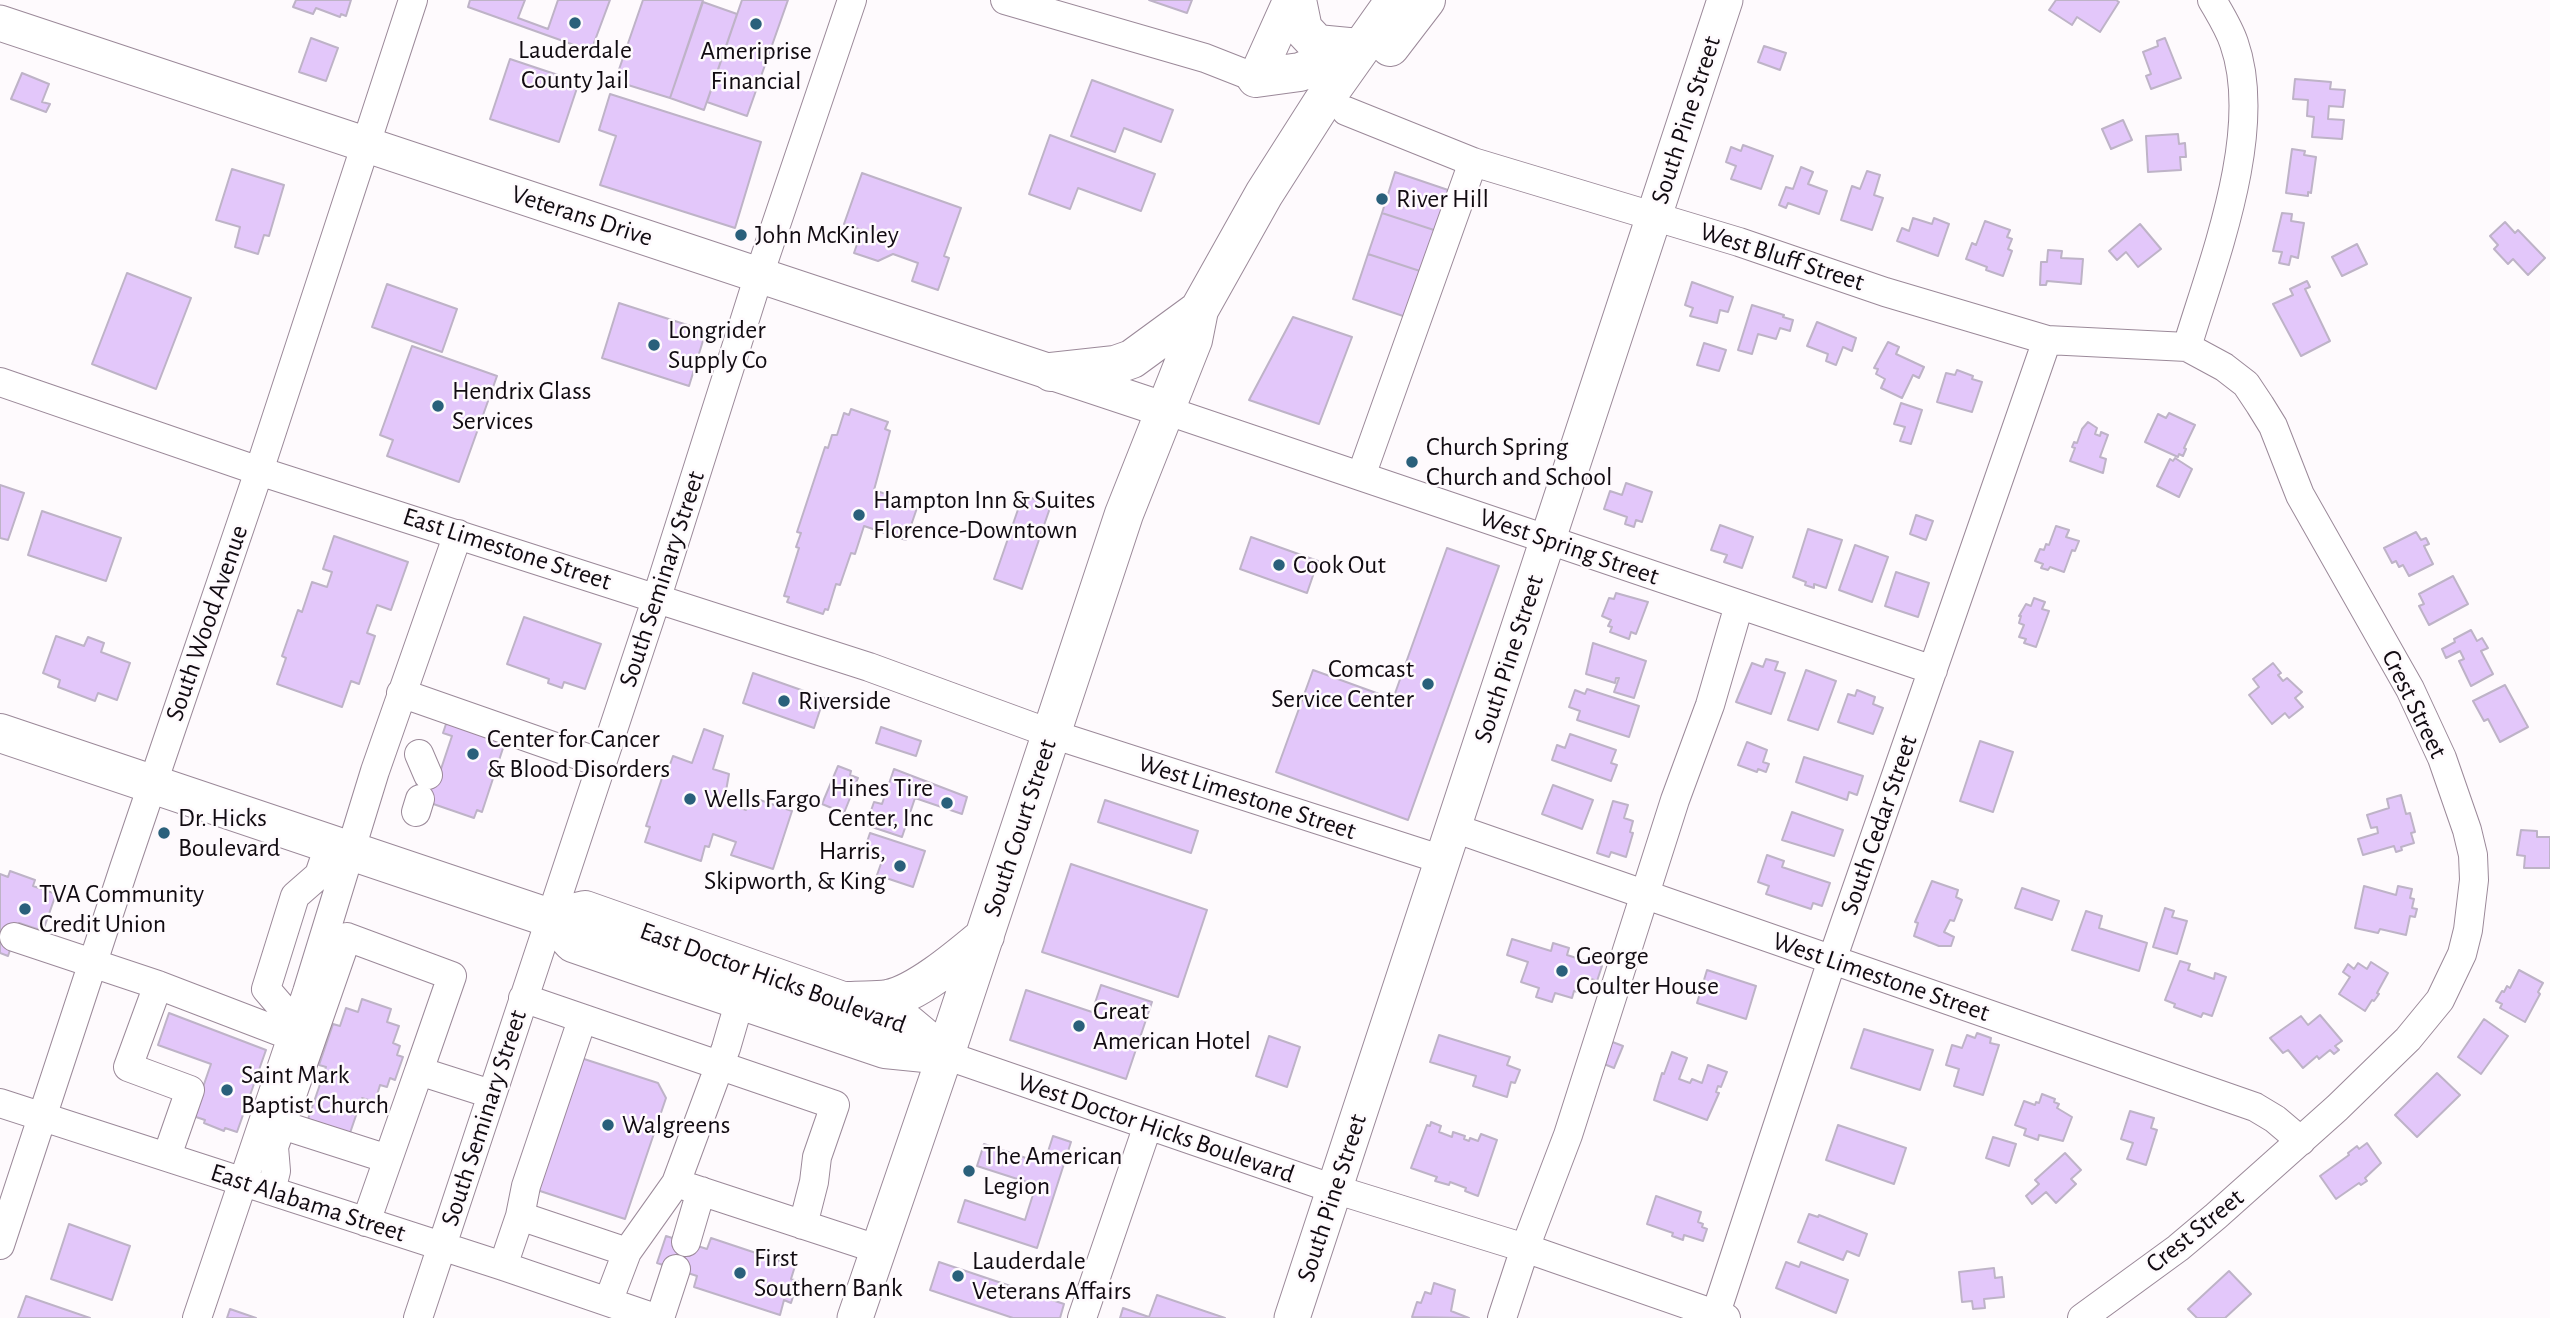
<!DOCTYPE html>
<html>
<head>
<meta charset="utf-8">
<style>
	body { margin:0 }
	canvas { display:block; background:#fefafd }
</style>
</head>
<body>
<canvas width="2550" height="1318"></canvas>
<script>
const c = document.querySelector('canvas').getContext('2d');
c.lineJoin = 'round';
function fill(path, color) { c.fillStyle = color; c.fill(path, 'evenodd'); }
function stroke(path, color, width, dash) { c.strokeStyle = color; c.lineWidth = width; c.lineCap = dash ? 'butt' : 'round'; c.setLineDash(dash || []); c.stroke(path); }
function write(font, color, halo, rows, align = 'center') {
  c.font = font + ' "Alegreya Sans",sans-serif'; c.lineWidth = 5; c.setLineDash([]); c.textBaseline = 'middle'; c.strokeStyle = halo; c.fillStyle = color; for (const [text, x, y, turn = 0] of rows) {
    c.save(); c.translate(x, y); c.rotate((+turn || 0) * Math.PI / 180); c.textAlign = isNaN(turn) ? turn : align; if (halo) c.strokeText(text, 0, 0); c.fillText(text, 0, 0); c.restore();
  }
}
const building = new Path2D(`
	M296,0H351L346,16L341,14L340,17L316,8L313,14L293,7Z
	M470,0H525L518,18L548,29L558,0H610L591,51L468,7Z
	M643,0H703L670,98L615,81Z
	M742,0H788L747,116L707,102Z
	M1149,0H1192L1187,13Z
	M2056,0H2116L2119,2L2100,32L2077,17L2072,25L2049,10Z
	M703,2L737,14L704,110L670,98Z
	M311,38L338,48L326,81L299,72Z
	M2165,38L2181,78L2151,89L2146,76L2151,74L2143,52L2158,46L2157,41Z
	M1764,46L1786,53L1780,70L1758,62Z
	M510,59L579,82L559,142L490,119Z
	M22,73L49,84L42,102L50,104L46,112L11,99Z
	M2295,79L2331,82L2330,89L2345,90L2343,107L2329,106L2328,119L2344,120L2342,139L2312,137L2314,117L2307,116L2308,100L2293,99Z
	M1092,80L1173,110L1161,142L1124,128L1115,152L1071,136Z
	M610,94L761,142L735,228L600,185L616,136L599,130Z
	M2123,120L2132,140L2111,149L2102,129Z
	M2178,134L2179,144L2185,143L2186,157H2180L2181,170L2148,172L2146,136Z
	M1050,135L1155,174L1141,211L1078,188L1070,209L1029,194Z
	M1743,145L1773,156L1761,189L1731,179L1736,166L1726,162L1731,147L1741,151Z
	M2292,149L2305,151L2304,155L2316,157L2311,193L2308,192V196L2286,193Z
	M1801,167L1813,172L1808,184L1827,191L1819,214L1788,203L1786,208L1779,205L1786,187L1793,189Z
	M232,169L284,185L269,236L264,235L258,254L235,247L240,227L216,220Z
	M1867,171L1880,175L1874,195L1883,198L1872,230L1841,220L1852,186L1860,189Z
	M1395,172L1451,191L1437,231L1382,213Z
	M862,173L961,208L944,256L949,258L938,290L912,281L918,263L893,254L878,261L854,253L862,230L844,224Z
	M1382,213L1437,231L1423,272L1368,254Z
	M2282,213L2292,214L2291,221L2304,223L2298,258L2291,256L2289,265L2279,263L2282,252L2273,251Z
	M1913,218L1932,224L1934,218L1949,224L1938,256L1897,241L1902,228L1909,231Z
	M1985,221L2010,230L2007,237L2012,239L2008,249L2012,251L2003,276L1986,270L1987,267L1966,259L1972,243L1976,245Z
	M2505,222L2515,233L2518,230L2545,258L2528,275L2513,259L2508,264L2494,249L2498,245L2490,236Z
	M2140,224L2161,249L2138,267L2126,252L2117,260L2109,251Z
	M2357,244L2367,264L2342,276L2332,257Z
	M2048,250L2062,251L2061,258L2083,259L2081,284L2047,281L2046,285H2040L2041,262H2047Z
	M1368,254L1423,272L1409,318L1353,299Z
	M127,273L191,298L156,389L92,364Z
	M2307,281L2310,287L2305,289L2330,341L2301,356L2273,304L2293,295L2290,289Z
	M1692,282L1733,297L1728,312L1720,310L1717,323L1690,316L1693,308L1685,305Z
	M387,284L457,309L442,352L372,327Z
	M619,303L706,331L689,386L602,358Z
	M1752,305L1784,315L1783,317L1793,320L1790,331L1780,328L1776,339L1758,334L1752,354L1738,350Z
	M1293,317L1352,337L1319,424L1249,400Z
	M1817,322L1856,338L1852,351L1843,347L1836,365L1826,361L1828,354L1807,346Z
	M1888,342L1899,347L1896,354L1924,367L1919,378L1913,375L1902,398L1881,388L1885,379L1876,374L1878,369L1874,368Z
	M1704,343L1726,350L1719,371L1697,365Z
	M412,346L497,376L459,482L387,456L393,440L380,435Z
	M1957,370L1973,376L1972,379L1982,382L1972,412L1937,402L1946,373L1955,375Z
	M1901,403L1922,410L1911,444L1900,441L1905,427L1894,424Z
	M851,409L888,422L885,429L890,431L874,490L918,505L906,540L864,526L855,554L851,553L840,585L836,584L828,610L825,609L823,614L787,602L789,597L784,596L799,548L796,547L801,533L797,532L825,447L828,448L832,435H837L844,413L849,415Z
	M2169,413L2195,425L2184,448L2186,449L2183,456L2179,454L2178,457L2145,442L2158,414L2166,418Z
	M2088,422L2097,428L2095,434L2100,436L2101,432L2108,435L2100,457L2106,459L2103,473L2070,461L2075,448L2072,447L2074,442L2077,443L2082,429Z
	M2175,458L2192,469L2179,497L2157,486L2170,459L2173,461Z
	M1626,483L1652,492L1642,522L1636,520L1634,527L1625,524L1627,517L1604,509L1610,491L1622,495Z
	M0,485L24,493L8,540L0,538Z
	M1023,495L1051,505L1022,589L994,579Z
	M42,511L121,538L106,581L28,555Z
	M1916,515L1933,521L1926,540L1910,534Z
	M1720,525L1753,537L1742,568L1724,562L1727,555L1711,550Z
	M2056,526L2069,530L2066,537L2079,541L2075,551L2072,550L2064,572L2050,567L2048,570L2041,568L2043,564L2035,561L2040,549L2044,550L2046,544L2049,545Z
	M1808,529L1842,540L1826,588L1814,584V588L1805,585L1806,582L1793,577Z
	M2416,532L2421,540L2426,538L2429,544L2424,546L2433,564L2409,576L2403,565L2399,567L2396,561L2392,563L2384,548Z
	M334,536L408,562L391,610L377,605L367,633L375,636L359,684L351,681L342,707L277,684L286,658L282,656L298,610L302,612L312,582L327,587L332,572L323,569Z
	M1251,537L1318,561L1307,593L1240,569Z
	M1855,545L1888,557L1872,602L1839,590Z
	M1447,548L1499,566L1408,820L1276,772L1313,670L1393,699Z
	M1896,572L1929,583L1918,617L1885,606Z
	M2453,576L2468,604L2429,625L2419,606L2424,604L2419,594Z
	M1616,593L1648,602L1636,634L1631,632L1629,639L1610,632L1612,627L1608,626L1611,620L1602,616L1609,598L1614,599Z
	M2034,598L2045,602L2042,609L2049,611L2036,647L2024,643L2026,639L2019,637L2024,625L2019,623L2021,616H2019L2026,604L2031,606Z
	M524,617L601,644L585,689L564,682L562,688L548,683L549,679L507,664Z
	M2471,630L2477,641L2482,638L2488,648L2481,651L2493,674L2471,686L2459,661L2464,659L2460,651L2446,658L2442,649L2455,642L2454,639Z
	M56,636L84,646L88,637L104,643L101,652L130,663L117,700L98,693L95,701L58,687L60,680L43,673Z
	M1593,643L1646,661L1634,698L1614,692L1619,678H1616L1615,683L1586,674Z
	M1766,659L1778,662L1775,670L1785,673L1771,714L1736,702L1752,663L1763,667Z
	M2273,663L2281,673L2278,675L2283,681L2287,678L2302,692L2295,698L2303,707L2289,718L2285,713L2272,724L2249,695L2259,687L2253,679Z
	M1806,670L1836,681L1818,730L1788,720Z
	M753,673L824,698L814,728L743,703Z
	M2505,685L2528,727L2500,742L2488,719L2484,721L2473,701Z
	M1587,689L1639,706L1629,737L1577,720L1580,711L1569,707L1575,690L1585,694Z
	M1857,690L1875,697L1873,704L1883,708L1873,734L1838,722L1848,694L1855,696Z
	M447,721L507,736L482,812L477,810L474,818L413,797L420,772L438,778L452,736L443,733Z
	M881,727L921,741L916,756L876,743Z
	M704,729L723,736L713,769L729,774L724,802L746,810L751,797L792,811L773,869L731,855L736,842L713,834L709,847L705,846L701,861L645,842L650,827L646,826L665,769L668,770L673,756L692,763Z
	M1570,734L1616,750L1611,763L1617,765L1611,781L1552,760L1557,745L1565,748Z
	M1980,741L2013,752L1993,812L1960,801Z
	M1747,742L1767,750L1763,762L1769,764L1766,772L1758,769L1757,772L1738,765Z
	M1804,757L1863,776L1857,795L1849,792L1847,800L1796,782Z
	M838,766L851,771L850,775L858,778L844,813L822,804Z
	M894,769L967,797L962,814L915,798L902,837L866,825L874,802L882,804Z
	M1553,785L1593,800L1582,829L1542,814Z
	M2401,795L2406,814L2410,813L2415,832L2411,833L2414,843L2401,847L2402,850L2396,852L2394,846L2363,855L2358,839L2378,833L2377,827L2371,828L2367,815L2389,808L2387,799Z
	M1105,800L1198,831L1191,853L1098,822Z
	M1613,801L1628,805L1624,818L1633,821L1630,832L1633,833L1626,857L1611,852L1609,857L1597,853Z
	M1792,812L1843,830L1834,856L1782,840Z
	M2521,830L2537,831V837H2550V868H2524L2525,856L2517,855Z
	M870,833L925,851L913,887L877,875L883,858L864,851Z
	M1767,855L1784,861L1782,867L1830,883L1822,906L1813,903L1811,909L1766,894L1769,886L1758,882Z
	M1071,864L1207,910L1178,997L1042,952Z
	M10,871L35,880L33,886L56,894L43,931L19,923L8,956L0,953V874L8,877Z
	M1932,881L1958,890L1956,897L1962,900L1954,921L1950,920L1944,932L1954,937L1951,946H1939L1914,936L1918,923L1915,922Z
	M2364,886L2396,895L2398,886L2412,889L2410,898L2414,899L2412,908L2417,909L2415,917L2410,916L2406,935L2380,929L2378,933L2355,928Z
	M2022,888L2059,901L2052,920L2015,908Z
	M2165,908L2174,911L2172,917L2187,921L2177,954L2153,947Z
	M2086,911L2102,916L2099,928L2147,943L2139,971L2072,950Z
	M1512,939L1551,951L1553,943L1569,948L1567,955L1602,966L1597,981L1583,976L1578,992L1574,991L1572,998L1555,993L1552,1002L1536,997L1539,988L1521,982L1528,962L1507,955Z
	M2180,961L2190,964L2188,970L2214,979L2215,973L2226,977L2212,1016L2203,1013L2201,1017L2174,1007L2175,1004L2165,1000Z
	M2371,962L2388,973L2377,993L2379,994L2374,1001L2372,1000L2365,1011L2339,994L2350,977L2343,972L2348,964L2354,969L2358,963L2367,969Z
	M1707,970L1756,986L1746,1019L1697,1003Z
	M2519,970L2543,983L2538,992L2540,994L2525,1022L2500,1008L2502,1004L2496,1001L2502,991L2504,992L2507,986L2510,988Z
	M1101,985L1152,1002L1126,1079L1010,1040L1026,990L1092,1012Z
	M362,999L391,1009L387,1022L399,1026L393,1043L400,1046L397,1055L403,1057L395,1080L390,1078L387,1087L380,1085L375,1102L362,1098L350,1133L308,1119L326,1067L319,1065L333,1024L340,1026L346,1008L358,1012Z
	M169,1013L266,1050L237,1132L225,1128L224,1131L204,1123L205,1120L193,1116L211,1064L158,1045Z
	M2320,1015L2342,1041L2335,1046L2339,1050L2334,1054L2330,1050L2319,1059L2317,1056L2303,1068L2288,1050L2283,1053L2270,1038L2301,1016L2308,1025Z
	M2484,1019L2508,1036L2481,1074L2458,1057Z
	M1864,1029L1933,1050L1920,1090L1851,1068Z
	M1977,1033L1991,1038L1990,1043L1999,1045L1983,1095L1954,1086L1959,1069L1946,1065L1952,1045L1962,1048L1967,1035L1975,1038Z
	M1439,1035L1510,1057L1507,1065L1520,1070L1515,1083L1511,1082L1507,1097L1473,1086L1476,1076L1430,1062Z
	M1269,1036L1300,1047L1287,1087L1256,1076Z
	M1602,1038L1623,1046L1614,1068L1604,1064Z
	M1672,1052L1687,1058L1679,1079L1690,1083L1692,1079L1702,1083L1708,1065L1727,1072L1721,1087L1718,1086L1716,1092L1719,1093L1707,1120L1654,1100L1662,1073L1664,1074Z
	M581,1058L658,1083L666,1098L625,1219L537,1190Z
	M2437,1073L2460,1095L2417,1137L2395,1115Z
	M2042,1094L2055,1099L2054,1102L2059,1104L2057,1108L2072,1117L2063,1141L2039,1135L2038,1140L2024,1135L2026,1129L2015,1125L2024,1101L2035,1105L2036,1102L2039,1103Z
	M2130,1111L2154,1118L2151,1128L2157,1130L2146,1165L2127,1159L2133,1143L2121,1139Z
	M1431,1122L1441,1126L1439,1132L1452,1137L1453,1132L1465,1136L1464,1139L1469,1141L1470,1138L1478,1141L1481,1134L1497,1140L1478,1196L1465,1191L1466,1188L1450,1182L1449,1185L1435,1181L1437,1177L1411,1168L1427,1125L1430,1126Z
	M1838,1125L1906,1148L1894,1184L1826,1160Z
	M1053,1136L1071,1142L1037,1248L958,1222L965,1200L1025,1220L1036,1185L977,1166L984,1144L1044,1164Z
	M1993,1137L2016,1144L2009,1166L1986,1158Z
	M2367,1143L2381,1163L2365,1178L2367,1181L2361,1185L2359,1183L2336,1199L2320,1176L2349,1155L2348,1153L2357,1146L2359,1149Z
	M2065,1153L2081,1170L2071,1179L2076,1184L2056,1203L2046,1192L2032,1204L2026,1196L2039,1184L2035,1180Z
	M1656,1196L1701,1212L1698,1222L1703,1224L1702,1227L1707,1229L1703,1241L1684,1235L1683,1240L1672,1236L1673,1233L1647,1224Z
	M1809,1214L1818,1217L1819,1215L1867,1234L1859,1256L1847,1251L1843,1260L1798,1242Z
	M69,1224L130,1246L112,1300L51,1279Z
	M666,1236L707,1249L711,1238L795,1266L791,1279L798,1281L791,1303L784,1300L780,1315L694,1287L697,1276L657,1263Z
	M939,1262L1064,1304L1060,1318H1013L930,1290Z
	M1786,1262L1799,1267L1801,1262L1848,1280L1836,1313L1776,1288Z
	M1994,1268L1995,1278L2002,1277L2004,1297L1984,1299L1985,1308L1973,1309L1972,1301L1962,1302L1959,1272Z
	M2229,1271L2251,1294L2225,1318H2197L2188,1309Z
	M1434,1283L1455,1290L1451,1311L1469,1318L1412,1317L1417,1302L1421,1303L1425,1292L1431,1294Z
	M1157,1295L1225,1318H1120L1123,1308L1149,1317Z
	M26,1296L90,1318H18Z
	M230,1309L256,1318H227Z`);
const minor = new Path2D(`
	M1005,0L1205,58L1256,78
	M1346,111L1473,162L1739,242L1885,292L2047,340L2187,347L2224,367L2246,384L2260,405L2273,426L2300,495L2410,689L2442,758L2467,830L2473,855L2474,880L2468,930L2462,954L2440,1000L2408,1039L2337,1108L2216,1216L2178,1248L2082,1318
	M2187,347C2213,261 2265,131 2234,43C2229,28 2220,14 2212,0
	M0,382L259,471L869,667L1052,734L1443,860
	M1165,410L1933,670
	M1361,476L1473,162
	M401,693L601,763
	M419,754L428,775
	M416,812L420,799
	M1454,828L2255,1107L2275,1119L2301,1141
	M14,937L158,985L291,1036
	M158,985L128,1067L190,1090L167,1156
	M523,998L835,1105L817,1157L814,1182L803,1225
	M296,1024L266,989L295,896L319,875L330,843
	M945,1055L1334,1189L1525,1248L1726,1318
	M0,1103L503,1266L655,1318
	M282,1125L388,1159
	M676,1183L726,1048L740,1000
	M271,1191L276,1171L274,1147L347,937L452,976L419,1071
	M520,1216L526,1186L582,1020
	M366,1222L419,1071L491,1094
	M686,1242L701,1191
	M0,1245L124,868L259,471L413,0
	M503,1266L520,1216L627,1252
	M608,1302L627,1252L676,1183L877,1249
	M1716,1313L1832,960L2047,340
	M197,1318L307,992L375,771L458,534
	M418,1318L657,597L759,275L852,0
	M660,1318L676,1269
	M1082,1318L1148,1125
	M1502,1318L1525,1248L1568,1135L1675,800L1710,705L1739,605`);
const major = new Path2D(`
	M0,23L1165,410
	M1256,78L1291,0
	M855,1318L945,1055
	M1292,1318L1725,0`);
const highway = new Path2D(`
	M1297,0L1303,29L1317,44L1359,48
	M1390,47L1426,0
	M1256,78L1300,72L1359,48
	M1051,372L1115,365L1132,359L1199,310
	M0,733L550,918L573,943L654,971L885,1049L945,1055
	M550,918L585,910L908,1024L945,1055
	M849,1001C862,1000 876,1001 888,999C918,993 961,956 985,936
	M945,1055L1124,514L1193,340L1199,310L1264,194L1322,103L1395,0`);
const markers = [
	[575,23,7,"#2a607b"],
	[756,24,7,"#2a607b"],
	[1382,199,7,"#2a607b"],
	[741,235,7,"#2a607b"],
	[654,345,7,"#2a607b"],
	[438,406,7,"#2a607b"],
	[1412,462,7,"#2a607b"],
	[859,515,7,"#2a607b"],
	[1279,565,7,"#2a607b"],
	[1428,684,7,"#2a607b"],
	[784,701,7,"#2a607b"],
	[473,754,7,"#2a607b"],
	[690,799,7,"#2a607b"],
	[947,803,7,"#2a607b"],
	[164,833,7,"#2a607b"],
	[900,866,7,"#2a607b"],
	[25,909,7,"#2a607b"],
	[1562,971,7,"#2a607b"],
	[1079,1026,7,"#2a607b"],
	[227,1090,7,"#2a607b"],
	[608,1125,7,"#2a607b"],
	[969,1171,7,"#2a607b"],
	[740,1273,7,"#2a607b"],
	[958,1276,7,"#2a607b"]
];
const poiNames = [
	["Lauderdale",575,50,"center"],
	["County Jail",575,80,"center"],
	["Ameriprise",756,51,"center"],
	["Financial",756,81,"center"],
	["River Hill",1396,199],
	["John McKinley",755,235],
	["Longrider",668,330],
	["Supply Co",668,360],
	["Hendrix Glass",452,391],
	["Services",452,421],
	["Church Spring",1426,447],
	["Church and School",1426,477],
	["Hampton Inn & Suites",873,500],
	["Florence-Downtown",873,530],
	["Cook Out",1293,565],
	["Comcast",1414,669,"right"],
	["Service Center",1414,699,"right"],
	["Riverside",798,701],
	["Center for Cancer",487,739],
	["& Blood Disorders",487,769],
	["Hines Tire",933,788,"right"],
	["Center, Inc",933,818,"right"],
	["Wells Fargo",704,799],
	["Dr. Hicks",178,818],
	["Boulevard",178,848],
	["Harris,",886,851,"right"],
	["Skipworth, & King",886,881,"right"],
	["TVA Community",39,894],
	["Credit Union",39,924],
	["George",1576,956],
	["Coulter House",1576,986],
	["Great",1093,1011],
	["American Hotel",1093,1041],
	["Saint Mark",241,1075],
	["Baptist Church",241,1105],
	["Walgreens",622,1125],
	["The American",983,1156],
	["Legion",983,1186],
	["First",754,1258],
	["Southern Bank",754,1288],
	["Lauderdale",972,1261],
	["Veterans Affairs",972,1291]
];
const streetNames = [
	["South Pine Street",1686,120,-72],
	["Veterans Drive",582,216,18],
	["West Bluff Street",1782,257,18],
	["West Spring Street",1569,547,19],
	["East Limestone Street",507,549,18],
	["South Seminary Street",662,579,-72],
	["South Wood Avenue",207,623,-71],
	["South Pine Street",1509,659,-72],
	["Crest Street",2414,704,64],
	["West Limestone Street",1247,797,18],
	["South Cedar Street",1879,825,-71],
	["South Court Street",1020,828,-72],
	["West Limestone Street",1881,977,19],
	["East Doctor Hicks Boulevard",773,978,20],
	["South Seminary Street",484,1118,-72],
	["West Doctor Hicks Boulevard",1156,1128,19],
	["South Pine Street",1332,1198,-72],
	["East Alabama Street",308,1203,18],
	["Crest Street",2195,1231,-39]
];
fill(building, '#e3c7fa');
stroke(building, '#beb3c7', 2);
stroke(minor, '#9b8999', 30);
stroke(major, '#9b8999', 37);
stroke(highway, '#9b8999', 40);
stroke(minor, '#fff', 28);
stroke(major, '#fff', 35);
stroke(highway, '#fff', 38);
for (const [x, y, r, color] of markers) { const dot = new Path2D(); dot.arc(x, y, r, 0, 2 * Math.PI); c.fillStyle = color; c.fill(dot); stroke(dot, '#fefafd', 2.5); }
write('26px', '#110b11', '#fefafd', poiNames, 'left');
write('26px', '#110b11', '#fefafd', streetNames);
</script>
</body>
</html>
